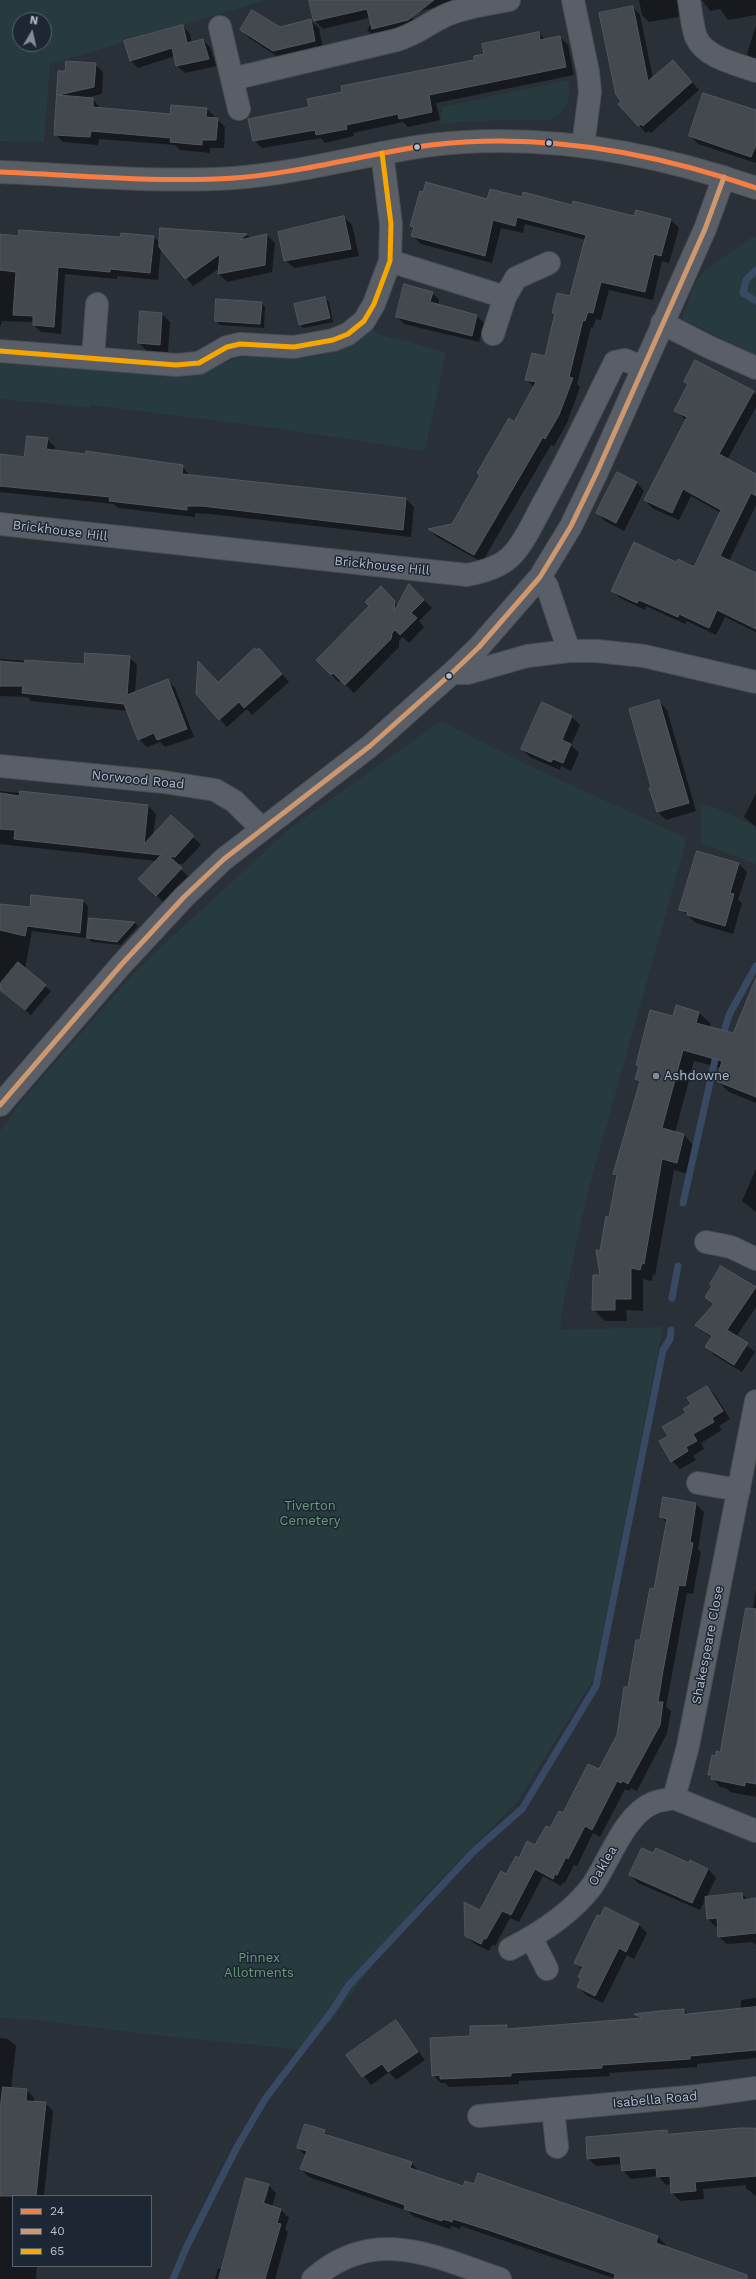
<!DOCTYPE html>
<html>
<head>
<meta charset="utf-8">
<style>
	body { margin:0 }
	#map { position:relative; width:756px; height:2279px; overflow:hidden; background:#2a3038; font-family:"Work Sans",sans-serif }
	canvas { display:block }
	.legend { position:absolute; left:12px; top:2195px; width:140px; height:72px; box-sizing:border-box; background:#1d2633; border:1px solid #59626f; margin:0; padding:5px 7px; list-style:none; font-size:12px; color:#b4bcc9 }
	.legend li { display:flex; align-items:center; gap:8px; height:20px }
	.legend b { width:20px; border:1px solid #59626f }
	.north { position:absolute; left:12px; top:12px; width:40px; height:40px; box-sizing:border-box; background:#1d2633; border:1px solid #59626f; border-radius:50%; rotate:9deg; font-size:11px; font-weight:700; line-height:16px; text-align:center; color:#b4bcc9 }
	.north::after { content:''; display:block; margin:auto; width:14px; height:18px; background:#848b96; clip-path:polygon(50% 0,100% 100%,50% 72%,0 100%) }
</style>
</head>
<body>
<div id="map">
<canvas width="756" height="2279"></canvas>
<ul class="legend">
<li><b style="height:5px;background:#f77d43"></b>24</li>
<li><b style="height:5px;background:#cd976f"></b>40</li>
<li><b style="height:5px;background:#f7a600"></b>65</li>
</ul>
<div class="north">N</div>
</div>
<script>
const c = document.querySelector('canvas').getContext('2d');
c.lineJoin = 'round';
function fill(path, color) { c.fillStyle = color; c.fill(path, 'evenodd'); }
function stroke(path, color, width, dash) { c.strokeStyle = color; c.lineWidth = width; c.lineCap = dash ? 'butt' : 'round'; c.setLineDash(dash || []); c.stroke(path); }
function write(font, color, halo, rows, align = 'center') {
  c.font = font + ' "Work Sans",sans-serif'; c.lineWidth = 3; c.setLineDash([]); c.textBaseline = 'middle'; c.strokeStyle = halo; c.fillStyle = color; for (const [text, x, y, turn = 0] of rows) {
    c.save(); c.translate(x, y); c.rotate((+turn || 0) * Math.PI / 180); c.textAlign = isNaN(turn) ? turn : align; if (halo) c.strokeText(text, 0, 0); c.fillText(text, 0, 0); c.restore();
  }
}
const green = new Path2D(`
	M0,0H267L50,64L44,142L0,141ZM20,20H44V44H20Z
	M568,80C572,101 568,110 549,120L467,121L440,124L442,107Z
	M754,236L756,237V355L682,319L693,287L705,270Z
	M371,326L377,334L446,352L425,451L288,430L90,405V408L0,399V362L146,373L203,372L239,357L300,358L320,356L345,347Z
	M441,721L525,764L687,838L587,1195L562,1311L560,1330L663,1327L593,1680L517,1802L422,1898L331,2021L306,2050L154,2035L29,2019L0,2018V1131L24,1098L136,971L158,950L290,828Z
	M701,804L716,808L756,827V864L701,843Z`);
const shadow = new Path2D(`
	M310,0H368L372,17L323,29L315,21Z
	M386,0H474L409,13L419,27L375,38L367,30Z
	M639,0H686L684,16L649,22L642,15Z
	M702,0H756V15L728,20L720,9L710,11Z
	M633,7L640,15L653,78L673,61L699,90L651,133L649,131L646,133L639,125L623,101Z
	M310,20L319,28L323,49L281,59L249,38L241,30L280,28Z
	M756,25V62L747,54Z
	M183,26L190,34L192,43L203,40L210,47L216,66L185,73L177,66L175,56L138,68L130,60Z
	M539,33L545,40L560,37L568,45L574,75L436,103L440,120L408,127L403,122L353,133L354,136L325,143L321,138L262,148L254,140L310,107L343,93L476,61L485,55Z
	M95,64L103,72L102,94L85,98L93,99L101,109L171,115L207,109L225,127L224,148H210V153L180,150L175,145L99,139L98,145L63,142L55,134L59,72H66Z
	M756,111V163L698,144L690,136Z
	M523,198L635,217L671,220L679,228L669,263L662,261L653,300L609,290L601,320L596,319L593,328L591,327L577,384L580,387L567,423L554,446L551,445L482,562L437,537L430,530L453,525L534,387L526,379L545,357L556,315L554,312L570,297L586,240L525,224L523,233L501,228L492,263L421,244L413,236L415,229L412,226L488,200Z
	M344,217L352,225L359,256L294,268L285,260Z
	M161,229L247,235L250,238L267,235L275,243L272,272L227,282L219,274L220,268L193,286L161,247L158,280L117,276V279L65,274L61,334L41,332L34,325V322L2,321L0,327V235L154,237L160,243Z
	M432,292L439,300L438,306L477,316L484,323L479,342L404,324L397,317Z
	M325,298L329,302L333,322L304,328L300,325Z
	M262,303L265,307L264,328L220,325L216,321Z
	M141,312L162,314L170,322L168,352L147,351L139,343Z
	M685,382L753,392L756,395V407L727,460L756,475V505L729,561L756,574V632L725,617L716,635L687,621L685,624L646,606L645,610L620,598L612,590L677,564L695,568L721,513L691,496L679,520L652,508L645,500L686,420L675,410L688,385Z
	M47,439L55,447V451L182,466L190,476L406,499L414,507L411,537L210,514L195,513V517L118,508L114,504L0,492V455L25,458Z
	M636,482L644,491L624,531L605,521L597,513Z
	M409,586L432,608L419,621L424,627L409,643L403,637L399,641V647L354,693L341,680L339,682L317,660L370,606L381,587L398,605Z
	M129,657L137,665L135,693L167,680L175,688L194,737L165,747L160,742L147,747L139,739L128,711L31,701L28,697L0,696V659L85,665Z
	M267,657L289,682L252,715L247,709L227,727L197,694Z
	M659,702L667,710L696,811L666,820L658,812L650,788H653Z
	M542,704L572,717L580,725L571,745L579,753L571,771L561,766L560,770L530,757L522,749Z
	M0,791L148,806L156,814L153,836L193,837L201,845L183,864H175L189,877L164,903L148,887L156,861L0,844Z
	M756,793V827L744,817Z
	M739,864L747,872L738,900L742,903L733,934L696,923L681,910Z
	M83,901L88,906L86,938L32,931L25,969L51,991L31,1015L0,990V905L31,908Z
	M90,919L135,923L138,926L121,945L92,942L88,938Z
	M756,984V1103L729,1092L717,1080L721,1068L694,1061L675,1133L684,1135L695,1147L688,1174L674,1170L655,1275L653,1274L652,1281L643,1279V1311L626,1310L627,1321H605L593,1309L601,1276V1252L610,1219L617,1177L614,1174L640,1083L636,1079L639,1067L637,1065L674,1017L677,1006L699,1013L711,1024L710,1028L733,1034Z
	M756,1169V1212L742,1201Z
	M722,1267L756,1288V1307L736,1337L755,1352L742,1372L714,1355L706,1347L712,1338L696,1325L714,1305L706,1297Z
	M707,1387L715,1395L730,1419L719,1426L722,1430L701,1443L704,1449L693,1456L696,1460L680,1469L672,1461L669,1436Z
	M696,1504L704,1512L698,1549L701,1552L693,1594L687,1593L671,1680L666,1707L671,1711L667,1733L637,1791L631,1788L629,1791L625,1789L600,1837L593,1833L577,1866L574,1865L565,1883L563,1882L561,1886L543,1876L519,1922L510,1918L495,1946L492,1945L489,1951L475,1944L466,1936L481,1911L519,1859L536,1847L599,1771L618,1735L655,1590L667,1523L661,1517Z
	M756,1590V1723L752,1614Z
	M756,1747V1797L730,1792L726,1788L720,1787L709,1774L721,1753Z
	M654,1855L708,1869L716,1878L700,1910L638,1883L630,1875Z
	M742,1894L748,1900H756V1945L752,1942L727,1944L719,1937L718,1926L716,1927L708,1919L706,1898Z
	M605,1908L639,1925L647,1933L634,1959L627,1955L603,2003L586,1995L578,1987L582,1979L579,1977L583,1970L575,1963Z
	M756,1998V2058L697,2064V2067L609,2073L610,2076L519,2081V2084L449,2087L445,2083H441L433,2075L471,2037L507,2026L511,2030L640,2019L636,2015L684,2010L688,2014L741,2009V2000Z
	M396,2022L425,2060L396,2080L389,2072L371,2085L348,2055Z
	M0,2038L8,2039L16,2046L11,2089L27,2090L34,2098V2102L45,2103L53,2111L44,2196H13V2266H37L36,2279H0Z
	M756,2127V2196L746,2188V2185L703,2189L704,2199L680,2201L672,2193L671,2184L666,2185L658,2176L631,2179L623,2171L622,2164L596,2166L588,2158L667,2131L670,2135Z
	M324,2131L329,2136L412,2163L419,2172L464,2188L475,2185L479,2174L658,2237L666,2245L665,2248L730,2279H616L461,2226L460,2229L451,2226L450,2229L413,2216L408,2211L309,2177L301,2169L306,2156L298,2148Z
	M268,2185L276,2193L272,2207L281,2210L289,2218L285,2229L288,2232L275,2279H215L218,2268L223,2270ZM267,2189H269L263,2208H261Z`);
const stream = new Path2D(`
	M756,270L746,280L743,293L756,301
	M724,1031L730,1013L756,966
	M683,1203L717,1051
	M672,1298L678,1266
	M173,2279L187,2246L237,2147L265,2099L332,2011L349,1985L474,1851L522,1809L596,1686L663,1350L670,1339L671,1330`);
const building = new Path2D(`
	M309,0H434L408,20L372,29L367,9L314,21Z
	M633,6L648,81L673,60L692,82L643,126L641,124L638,126L618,104L621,101L616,95L599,13Z
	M252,10L280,27L311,19L315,41L273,51L240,30Z
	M183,25L187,43L203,39L209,59L176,66L172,48L130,61L124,41Z
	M539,32L540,40L560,36L566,67L429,95L432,112L399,119L398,114L346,125L347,129L316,135L315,130L253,141L248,119L309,107L307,99L342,92L341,86L474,60V56L484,54L482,44Z
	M66,61L96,63L94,87L58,95L93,98V107L170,114L171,105L207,108L206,117L218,118L216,140H202V145L170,142L171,138L91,131L90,137L54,135L58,71H65Z
	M703,93L756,110V145L751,157L689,136Z
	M426,182L487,199L490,189L522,197L523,192L572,205L573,201L634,216L636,210L671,219L661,256L654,254L645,292L601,282L593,313L588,312L585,321L583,320L569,377L573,378L559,415L545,439L543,437L474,555L428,529L452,524L480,475L477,473L509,418L514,422L536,382L525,380L532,353L545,356L555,313H552L557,293L570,296L586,235L517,217L515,226L493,220L485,256L411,236L414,227L410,226L420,191L423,192Z
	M344,216L351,249L284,261L278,232Z
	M160,228L247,234L240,240L267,234L265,265L218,274L220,254L185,279L159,247Z
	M19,230L120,237L121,233L154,236L150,273L110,269V272L58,267L54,327L33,325V316L13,315L16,272L0,270V234L18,236Z
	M404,284L433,292L430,302L477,315L472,336L396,317Z
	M325,297L330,318L299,325L294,304Z
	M216,299L262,302L260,324L215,321Z
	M140,311L162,313L160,345L138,343Z
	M695,360L754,391L719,454L756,474V496L751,493L720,556L756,573V629L717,610L709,628L679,614L678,617L639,600L637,603L611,591L634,542L676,562L678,559L694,567L721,510L683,489L672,513L644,500L687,417L674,411L688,384L684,382Z
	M27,436L48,438L46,449L85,454L86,451L183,465L182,474L406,498L403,530L202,506H187V510L109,501L110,497L0,486V454L24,457Z
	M617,472L637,482L616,523L596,513Z
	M409,584L424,600L411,613L417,618L400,635L395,630L392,633L391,639L345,685L333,673L331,675L316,660L369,606L365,602L381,586L395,601L394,611Z
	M255,648L257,650L259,648L282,674L244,708L239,702L219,720L196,694L198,661L218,682Z
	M85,653L130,656L127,695L168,679L187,729L157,740L154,733L138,740L124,704L22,693L23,686H0V661L24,663L25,660L84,664Z
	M659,700L689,803L657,812L649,788L651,787L629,709Z
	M542,702L572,716L562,740L571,744L563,763L553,759L551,762L521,749Z
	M20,791L148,805L144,844L171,815L194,836L175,857L169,856L182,868L156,896L138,879L161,855L14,839L15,830L0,829V793L19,796Z
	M697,851L739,863L730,893L734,894L725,926L687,915V912L679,910Z
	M31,895L83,900L80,933L27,926L25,936L0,930V904L30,907Z
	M89,918L135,922L117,942L87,938Z
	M18,962L46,985L25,1010L0,990V984Z
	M756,978V1097L716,1081L722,1061L683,1050L662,1128L684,1134L677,1163L662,1159L644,1264L642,1263L640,1270L631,1268V1299H615V1310H592L593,1275H600L596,1250L600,1251L606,1216L609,1217L617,1175L613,1174L640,1081L635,1079L639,1066L636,1065L650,1010L673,1016L676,1005L699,1012L696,1023L733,1033Z
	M721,1266L756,1287L727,1330L748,1343L734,1365L705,1347L712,1336L695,1325L714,1304L705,1297L712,1286L710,1284Z
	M707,1386L723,1411L712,1418L714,1422L693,1434L697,1441L686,1447L688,1451L671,1462L659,1441L668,1436L662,1427L686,1413L683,1409L691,1404L687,1398Z
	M663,1497L696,1503L690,1542L693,1543L685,1586L679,1585L663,1671L658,1702H663L660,1725L628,1784L623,1781L621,1783L617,1781L592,1830L585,1826L568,1859L566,1857L557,1875L555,1874L553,1879L535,1869L511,1915L502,1911L486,1939L484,1938L481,1944L465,1936L464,1902L480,1910L501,1871L506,1874L516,1856L519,1858L527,1841L535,1845L546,1826L550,1828L559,1811L563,1813L588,1764L599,1769L617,1735L624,1687H628L636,1640H640L650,1588L654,1589L667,1519L660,1517Z
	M746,1608L756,1609V1784L745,1782V1786L711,1779L712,1775H708L712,1755L716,1756V1751L720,1752Z
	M642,1848L653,1853L656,1848L689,1863L690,1860L708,1869L692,1903L629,1875Z
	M742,1893L743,1900L756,1898V1933L718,1937L717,1918L707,1919L705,1897Z
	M605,1907L639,1924L626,1952L619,1948L595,1996L577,1987L581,1978L578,1977L583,1967L574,1963L597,1915L600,1916Z
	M756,2007V2050L690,2056V2059L602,2065V2068L511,2073V2076L440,2079V2075L432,2076L430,2038L470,2036V2026L507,2025V2029L642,2018L634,2014L659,2011L684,2009V2014Z
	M396,2020L418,2052L388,2072L382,2064L362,2077L346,2055Z
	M3,2087L27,2089L26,2101L46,2102L36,2196H0V2110Z
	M305,2124L325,2130L324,2134L412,2162L410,2168L463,2186L465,2181L474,2184L478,2173L658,2236L656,2243L747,2275V2279H614L615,2274L488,2230L453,2219L452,2222L443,2219L442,2221L404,2209L405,2205L300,2169L307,2151L297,2148Z
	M740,2128H756V2176L695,2182L696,2191L671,2193L670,2176L657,2177L656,2168L622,2171L620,2156L587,2159L586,2137L667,2130L668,2134Z
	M246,2178L269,2184L263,2203L281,2209L277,2223L281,2224L265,2279H219Z`);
const street = new Path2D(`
	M573,0L588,72L590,92L583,146
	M689,0C691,11 692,26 696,37C705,58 737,64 756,71
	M220,27L232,79L397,40C420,33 429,22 449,14C468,6 489,4 509,0
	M232,79L239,109
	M390,261L505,297L493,334
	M505,297L516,278L549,263
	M662,323L709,347L756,368
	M0,351L176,365L199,363L227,347L240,344L294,347L333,340L348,334L364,321L374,304L390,261L391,224L382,153
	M93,358L97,304
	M0,524L467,575C483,572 502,567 513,554C526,540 534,520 543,504C569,458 591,410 615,362L625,360L642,367
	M540,577L547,586L569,651H597L644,656L756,682
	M452,673H468L527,656L569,651
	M0,766L164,782L215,790L234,801L262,829
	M0,1105L121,965L184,897L224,859L370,746L452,673L479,647L540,577L571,526L597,472L705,229L724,177
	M706,1242L731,1247L756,1259
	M698,1483L739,1490
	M674,1798L688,1746L756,1401
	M674,1798L756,1831
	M531,1937L547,1969
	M510,1949C539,1934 572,1913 592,1886C609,1862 624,1815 653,1803C659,1800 667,1800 674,1798
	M553,2109L557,2147
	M479,2116L698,2096L756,2088
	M313,2279C374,2225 434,2256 500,2279`);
const secondary = new Path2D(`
	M0,172C77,175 157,183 234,178C301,173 365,154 431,145C542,132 652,152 756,188`);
const bus1 = new Path2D(`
	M0,172C77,175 157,183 234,178C301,173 365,154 431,145C542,132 652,152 756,188`);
const bus2 = new Path2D(`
	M0,1105L121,965L184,897L224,859L370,746L452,673L479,647L540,577L571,526L597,472L705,229L724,177`);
const bus3 = new Path2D(`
	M0,351L176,365L199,363L227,347L240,344L294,347L333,340L348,334L364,321L374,304L390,261L391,224L382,153`);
const markers = [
	[549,143,3.5,"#b4bcc9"],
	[417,147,3.5,"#b4bcc9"],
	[449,676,3.5,"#b4bcc9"],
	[656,1076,4,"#848b96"]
];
const streetNames = [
	["Brickhouse Hill",60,531,7],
	["Brickhouse Hill",382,566,6],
	["Norwood Road",138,780,6],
	["Shakespeare Close",708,1645,-79],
	["Oaklea",603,1866,-60],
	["Isabella Road",655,2100,-5]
];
const poiNames = [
	["Ashdowne",664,1076]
];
const parkNames = [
	["Tiverton",310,1506],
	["Cemetery",310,1521],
	["Pinnex",259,1958],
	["Allotments",259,1973]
];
fill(green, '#273a3e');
fill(shadow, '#0007');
stroke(stream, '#384963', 7);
fill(building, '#444950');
stroke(building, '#52575f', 1);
stroke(street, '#484c53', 24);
stroke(secondary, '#484c53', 24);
stroke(street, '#5a5e66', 22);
stroke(secondary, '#595d64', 22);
stroke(bus1, '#f77d43', 5);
stroke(bus2, '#cd976f', 5);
stroke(bus3, '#f7a600', 5);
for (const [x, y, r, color] of markers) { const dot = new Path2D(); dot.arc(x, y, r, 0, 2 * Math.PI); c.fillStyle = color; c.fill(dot); stroke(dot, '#1d2633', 1.5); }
write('13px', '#b4bcc9', '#1d2633', streetNames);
write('13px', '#b4bcc9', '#1d2633', poiNames, 'left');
write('13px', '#6b9a76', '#1d2633', parkNames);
</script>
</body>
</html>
